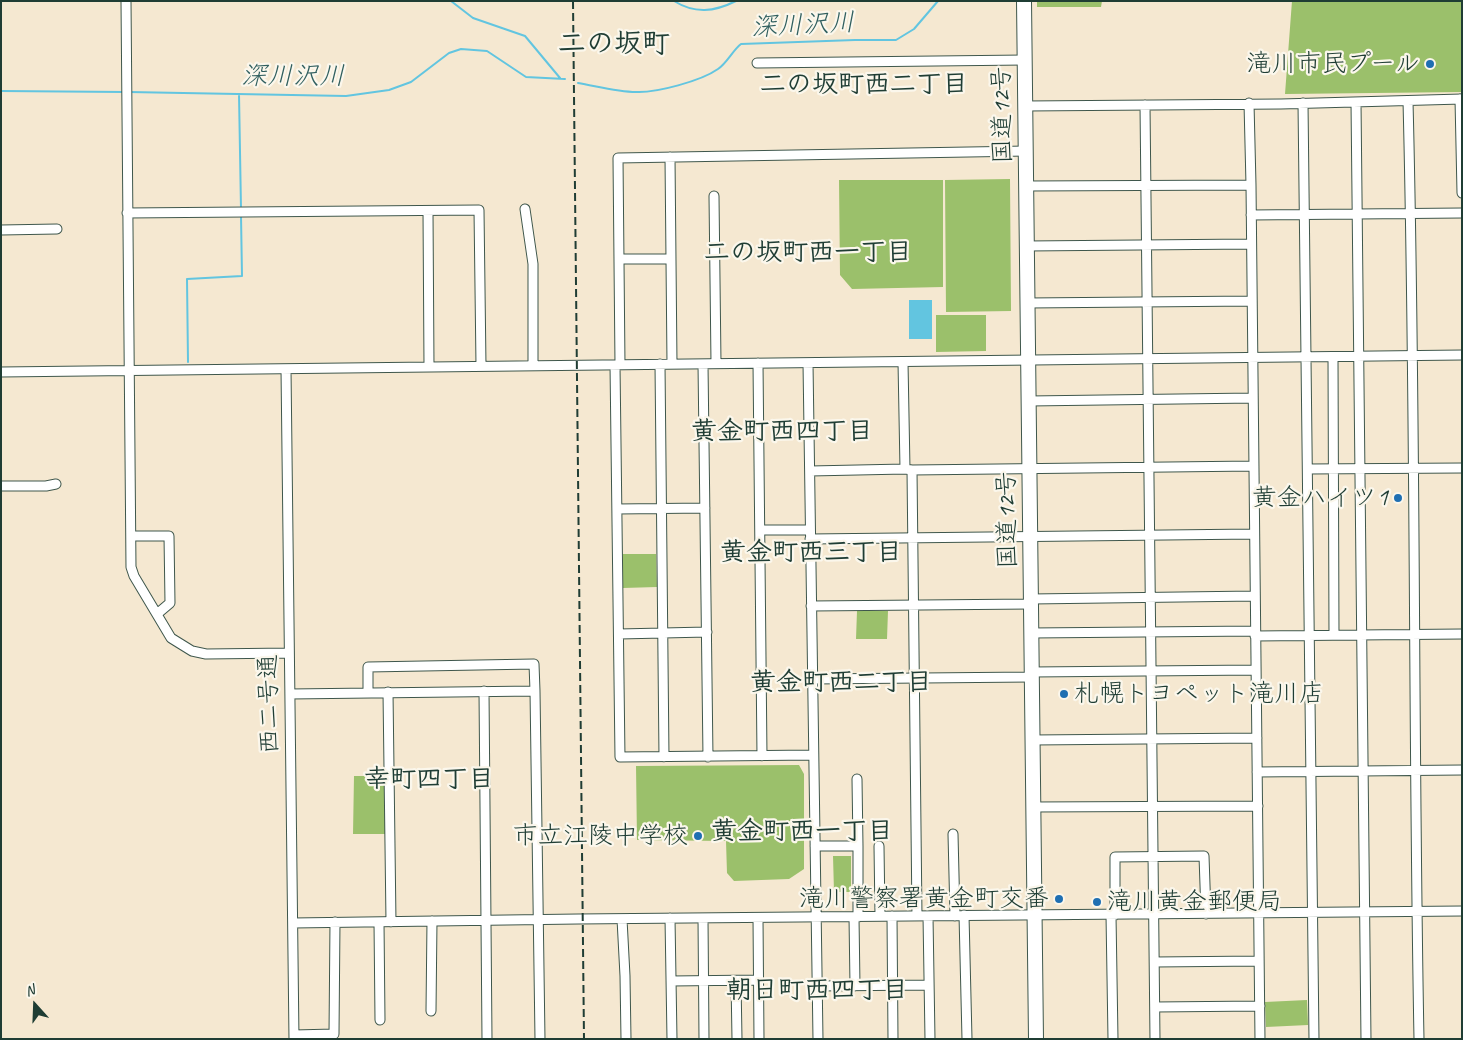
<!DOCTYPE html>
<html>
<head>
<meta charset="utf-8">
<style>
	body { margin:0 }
	#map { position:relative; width:1463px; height:1040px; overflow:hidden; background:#f5e8d1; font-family:Caveat,sans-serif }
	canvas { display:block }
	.frame { position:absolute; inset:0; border:2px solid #1f3d34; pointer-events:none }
	.north { position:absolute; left:10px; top:980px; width:50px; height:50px; -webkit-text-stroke:4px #fbf7ec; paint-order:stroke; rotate:340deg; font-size:14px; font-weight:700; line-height:20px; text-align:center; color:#1f3d34 }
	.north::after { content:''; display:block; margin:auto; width:18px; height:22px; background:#1f3d34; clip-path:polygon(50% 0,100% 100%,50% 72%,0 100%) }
</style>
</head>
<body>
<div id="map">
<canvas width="1463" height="1040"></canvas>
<div class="frame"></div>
<div class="north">N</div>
</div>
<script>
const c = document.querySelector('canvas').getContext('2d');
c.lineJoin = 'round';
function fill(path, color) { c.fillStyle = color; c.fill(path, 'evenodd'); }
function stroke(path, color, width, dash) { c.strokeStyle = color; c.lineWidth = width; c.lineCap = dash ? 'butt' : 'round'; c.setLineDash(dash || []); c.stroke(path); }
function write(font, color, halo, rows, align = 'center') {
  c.font = font + ' Caveat,"Klee One",sans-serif'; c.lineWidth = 4.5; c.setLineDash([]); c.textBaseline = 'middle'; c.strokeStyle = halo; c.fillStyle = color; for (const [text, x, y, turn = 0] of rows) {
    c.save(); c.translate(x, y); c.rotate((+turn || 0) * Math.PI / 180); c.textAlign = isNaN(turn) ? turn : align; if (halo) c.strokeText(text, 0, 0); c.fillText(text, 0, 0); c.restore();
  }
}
const green = new Path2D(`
	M1037,1H1102L1101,7H1037Z
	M1292,1H1462V92L1285,94Z
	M1010,179L1011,311L946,312L945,180Z
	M839,180H943V287L852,289L840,275Z
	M936,315H986V351L936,352Z
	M623,554H656L657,587L623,588Z
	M857,611H888L887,639H856Z
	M799,765L804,774V869L789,879L734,881L727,873L726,841L637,840L636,766Z
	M354,776H385V834H353Z
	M833,856H851V892H834Z
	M1307,1000L1308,1025L1266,1027L1265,1002Z`);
const water = new Path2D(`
	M909,300H932V339H909Z`);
const stream = new Path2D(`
	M451,1L473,18L525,36L560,78
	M674,1C695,14 714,12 736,1
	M578,83C596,86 617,92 636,92C656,93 701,81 718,69C727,63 733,50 741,44L855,40H896L914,29L938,1
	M1,91L124,92
	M129,92L346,96L389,90L411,82L449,53L461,49L487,51L526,77L565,79
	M239,94L241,209
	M188,362L187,279L242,276L241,216`);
const minor = new Path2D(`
	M126,1L131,567L134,576L171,638L192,651L206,654L289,653
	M757,63L1025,60
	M1460,99L1462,193
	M1408,101C1416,413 1413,726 1419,1039
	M1356,102L1366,1039
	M1249,103L1251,185L1260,1039
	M1303,103L1314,1039
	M1145,105L1155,1039
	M1026,106L1281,104L1462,99
	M670,157L672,364
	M1027,186L1251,185
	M714,196L716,363
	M525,209L533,264V365
	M428,211L429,367
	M127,213L479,210L481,366
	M1251,215L1462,213
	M1,230L57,229
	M1027,246L1251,244
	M619,259H671
	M1028,303L1252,301
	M1333,357L1334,635
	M903,362L905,469
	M758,363L762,756
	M808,363L818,1039
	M660,364L664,757
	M703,364L708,757
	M615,365L620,757L813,755
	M620,365L618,158L1027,151
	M286,369L294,1039
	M1,372L1462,355
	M1029,401L1253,398
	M1308,469L1462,468
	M912,470L917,916
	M810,471L905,469L912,470L1254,466
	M1,486H46L56,484
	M617,509L705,508
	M760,530H810
	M131,536H169L170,603L157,614
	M810,539L1254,534
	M1031,599L1255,596
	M811,606L1031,604
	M1031,633L1255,631
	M619,634L707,632
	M1255,636L1462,634
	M1032,672L1256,670
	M812,679L1032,677
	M484,691L487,1039
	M388,692L391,922
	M368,693V667L534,664L535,691
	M290,694L535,691L540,1039
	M1033,740L1257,738
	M1257,772L1462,770
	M857,779L858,846
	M1033,807L1258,806
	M953,834L955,916
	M815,846H858V917
	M879,846L880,916
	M964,915L967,1039
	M1111,915L1113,1039
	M1115,915V857L1204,856L1206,914
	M892,916L893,1039
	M928,916L930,1039
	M854,917L855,986
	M670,918L672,1039
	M703,918L704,1039
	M758,918L759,1039
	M622,919L625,976L626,1039
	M379,922L380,1020
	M293,923L578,919L1462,911
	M1155,962L1259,961
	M671,981L759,980
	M736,981L737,1039
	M817,986L929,985
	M1155,1007L1260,1006
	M431,1011L432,921
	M294,1035L334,1034L335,922`);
const highway = new Path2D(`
	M1024,1L1036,1039`);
const rail = new Path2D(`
	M573,1L584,1039`);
const markers = [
	[1430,64,5,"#1f6fb2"],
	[1398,498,5,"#1f6fb2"],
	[1064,694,5,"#1f6fb2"],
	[698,836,5,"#1f6fb2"],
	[1059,899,5,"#1f6fb2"],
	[1097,902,5,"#1f6fb2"]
];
const poiNames = [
	["滝川市民プール",1420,64],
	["黄金ハイツ1",1388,498],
	["札幌トヨペット滝川店",1074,694,"left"],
	["市立江陵中学校",688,836],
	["滝川警察署黄金町交番",1049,899],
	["滝川黄金郵便局",1107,902,"left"]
];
const streetNames = [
	["国道12号",1003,115,-91],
	["国道12号",1008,520,-91],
	["西二号通",270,704,-91]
];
const waterNames = [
	["深川沢川",803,26,-3],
	["深川沢川",293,77]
];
const neighbourhoodNames = [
	["二の坂町西二丁目",864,85],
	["二の坂町西一丁目",808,253],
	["黄金町西四丁目",782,432],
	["黄金町西三丁目",811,553],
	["黄金町西二丁目",841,683],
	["幸町四丁目",429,780],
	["黄金町西一丁目",802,832],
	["朝日町西四丁目",817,991]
];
const quarterNames = [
	["二の坂町",614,45]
];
fill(green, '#9bc06b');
fill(water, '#62c5e0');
stroke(stream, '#62c5e0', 2);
stroke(minor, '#3f574c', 11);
stroke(highway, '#3f574c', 16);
stroke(minor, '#fff', 9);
stroke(highway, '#fff', 14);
stroke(rail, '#1f3d34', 2, [8, 4]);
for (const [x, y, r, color] of markers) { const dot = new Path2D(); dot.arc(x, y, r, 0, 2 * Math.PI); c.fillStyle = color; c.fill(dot); stroke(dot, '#fbf7ec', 2); }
write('25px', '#1f3d34', '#fbf7ec', poiNames, 'right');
write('25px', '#1f3d34', '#fbf7ec', streetNames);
write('italic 26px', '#305f5f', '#fbf7ec', waterNames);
write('bold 26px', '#1f3d34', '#fbf7ec', neighbourhoodNames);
write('bold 28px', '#1f3d34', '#fbf7ec', quarterNames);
</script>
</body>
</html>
